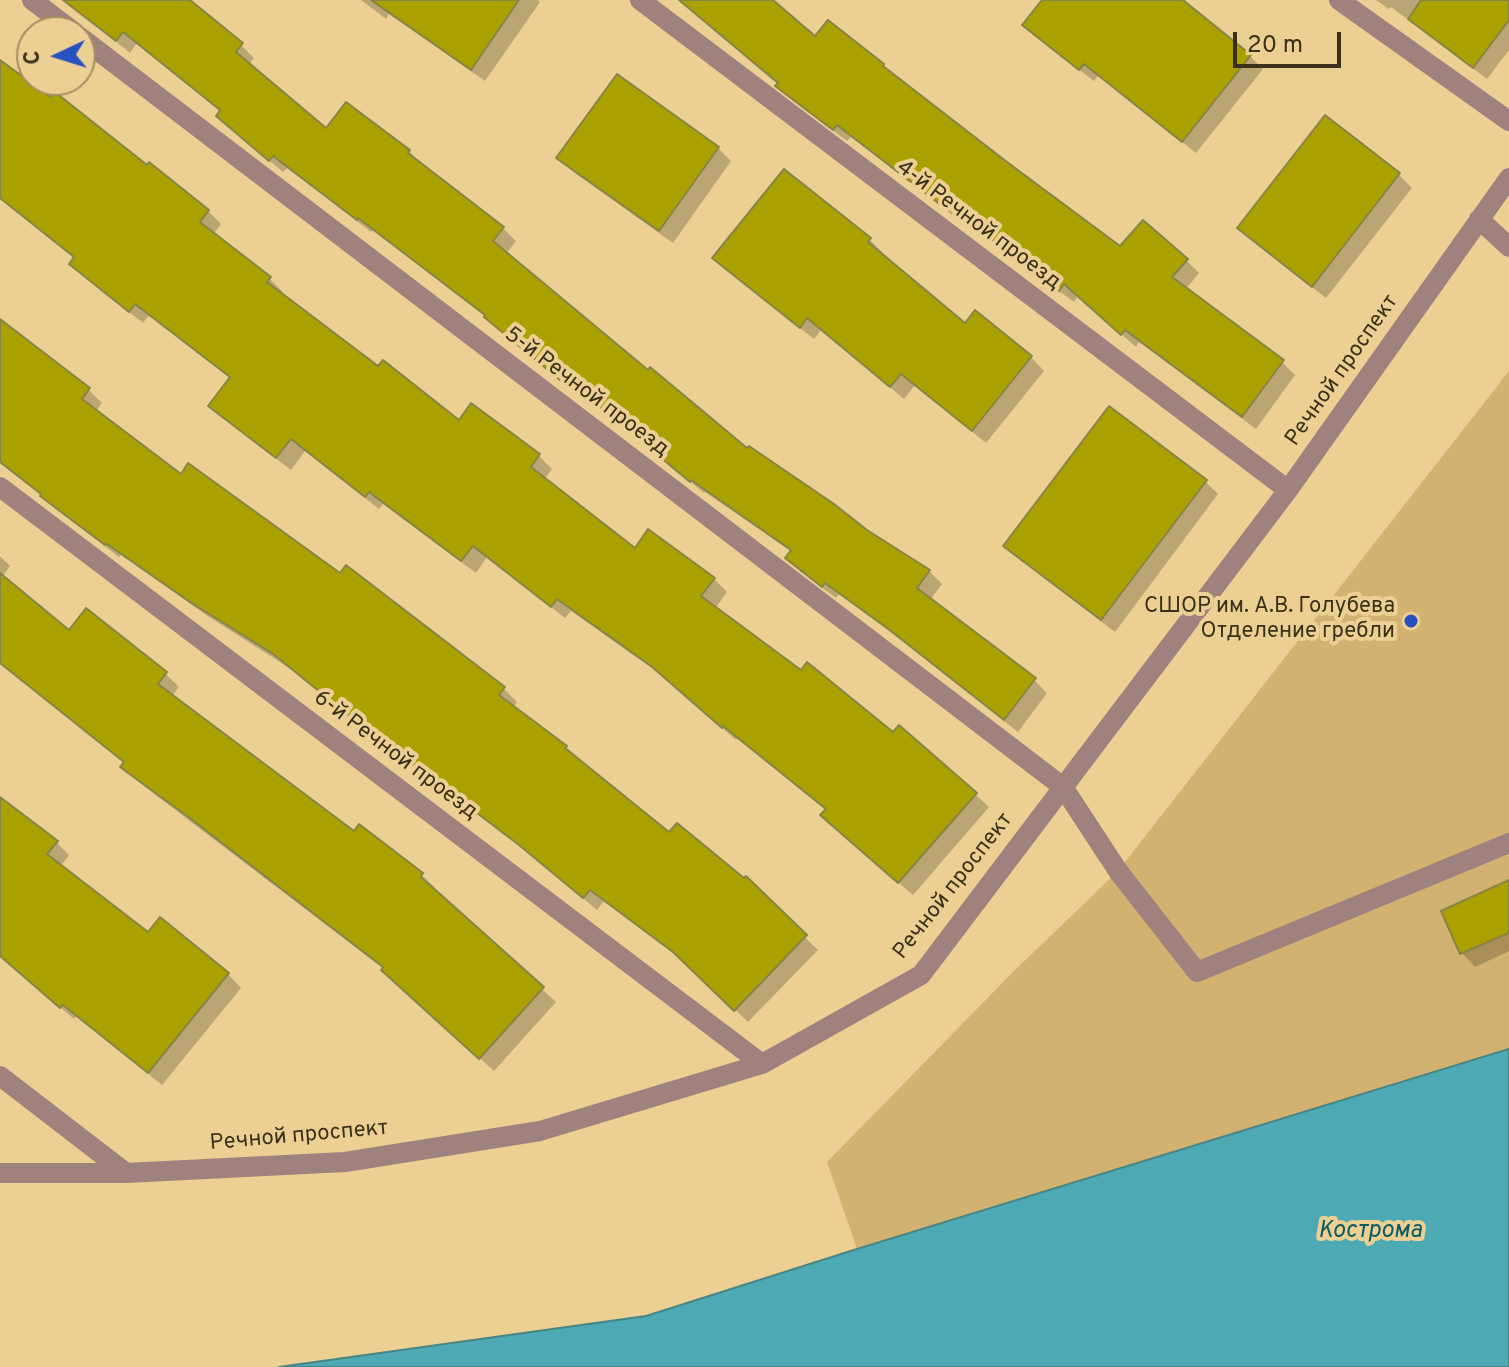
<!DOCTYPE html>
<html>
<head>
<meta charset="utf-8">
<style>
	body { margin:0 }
	#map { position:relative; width:1509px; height:1367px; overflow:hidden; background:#eccf93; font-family:Overpass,sans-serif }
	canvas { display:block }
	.north { position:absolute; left:16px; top:16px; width:80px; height:80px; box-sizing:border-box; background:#eccf93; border:2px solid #a58f62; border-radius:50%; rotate:266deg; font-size:22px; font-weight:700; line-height:32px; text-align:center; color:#3b3018 }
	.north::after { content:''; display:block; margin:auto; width:28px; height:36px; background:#2850bf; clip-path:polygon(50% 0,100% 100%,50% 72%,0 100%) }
	.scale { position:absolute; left:1233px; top:32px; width:108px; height:36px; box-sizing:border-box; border:4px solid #3b3018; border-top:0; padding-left:10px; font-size:24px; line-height:28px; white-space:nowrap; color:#3b3018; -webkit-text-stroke:6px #eccf93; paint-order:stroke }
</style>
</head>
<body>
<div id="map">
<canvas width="1509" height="1367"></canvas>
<div class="north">С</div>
<div class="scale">20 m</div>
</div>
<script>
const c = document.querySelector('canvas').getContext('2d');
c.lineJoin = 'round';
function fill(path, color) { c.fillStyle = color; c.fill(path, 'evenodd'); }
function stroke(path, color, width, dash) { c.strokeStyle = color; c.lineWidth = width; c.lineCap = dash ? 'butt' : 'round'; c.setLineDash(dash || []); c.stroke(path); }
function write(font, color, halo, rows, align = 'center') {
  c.font = font + ' Overpass,sans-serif'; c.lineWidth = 8; c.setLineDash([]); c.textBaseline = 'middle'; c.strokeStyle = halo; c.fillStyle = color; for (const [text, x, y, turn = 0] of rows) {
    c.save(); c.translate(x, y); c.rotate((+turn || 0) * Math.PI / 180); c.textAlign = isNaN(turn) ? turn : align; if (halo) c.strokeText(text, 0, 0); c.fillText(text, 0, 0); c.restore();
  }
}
const green = new Path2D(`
	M1509,371V1049L857,1249L827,1162L1013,972L1118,871Z`);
const water = new Path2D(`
	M1509,1049V1367H279L646,1316L857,1249Z`);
const shadow = new Path2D(`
	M65,0H187L241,45L254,58L249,65L326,131L347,104L409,151L422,165L503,228L516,241L506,254L648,373L748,451L865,532L929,571L942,584L930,600L1034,680L1047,693L1018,732L903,641L839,594L836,598L800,571L787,558L792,552L705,492L704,493L584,393L580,397L488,318L373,230L371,232L287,168L283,172L232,129L222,112L137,43L130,53Z
	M361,0H538L540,2L485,81L389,14L386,19Z
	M680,0H770L815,39L883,66L894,76L1120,249L1186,260L1199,273L1185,290L1282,362L1295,375L1256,429L1139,342L1136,347L1078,296L1074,302L962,218L960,221L851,137L847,141L791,99L778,86L780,84Z
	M1044,0H1172L1250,56L1263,69L1196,153L1099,75L1094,81L1038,38L1025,25Z
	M1376,0H1509V50L1487,79L1391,7L1389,9Z
	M0,63L208,211L221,224L213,235L270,279L283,292L281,295L379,369L459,423L472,406L539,456L552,469L544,480L635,551L714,579L727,592L715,609L801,673L893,735L975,794L989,807L913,895L836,828L827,811L737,738L736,740L667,679L571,611L565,618L487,557L476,573L383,504L379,509L305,451L291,470L224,419L211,406L231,379L149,315L143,323L85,277L72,264L76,259L0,199Z
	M1326,118L1399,175L1412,188L1326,298L1253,241L1240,228Z
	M718,148L731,161L673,243L572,171L559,158Z
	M869,239L883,253L881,255L965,326L1031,357L1044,371L986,443L915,385L904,399L821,330L814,339L728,271L715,258Z
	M0,321L89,390L102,403L95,412L181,477L341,575L347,568L504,689L517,702L513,708L566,747L579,760L669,835L745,881L746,879L818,950L748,1022L689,965L604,901L597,910L535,858L367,730L288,667L209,617L121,555L119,557L56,509L41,495L0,462Z
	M1205,481L1218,494L1115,632L1019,559L1006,546Z
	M0,556L10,566L2,577L70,632L87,611L166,674L179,687L172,696L354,834L422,875L435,888L433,890L556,1002L494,1071L397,983L384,969L136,780L123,766L125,763L0,663Z
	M0,799L56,842L69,855L60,867L148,934L228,974L241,988L162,1085L77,1016L74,1019L0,956Z
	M1509,882V951L1475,967L1462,953L1444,912Z`);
const building = new Path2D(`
	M63,0H190L243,43L236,52L326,128L346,102L410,150L408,153L504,227L493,241L648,370L650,367L747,448L749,446L834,504L867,530L930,570L917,588L1036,678L1004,720L887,628L825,583L822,587L785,558L791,550L691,480L690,482L569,381L566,385L484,317L485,315L358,218L357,220L273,156L269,161L216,116L220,110L123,32L116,41Z
	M371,0H519L471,70Z
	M679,0H773L815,36L828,20L884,64L883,66L1007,162L1120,246L1143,220L1188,259L1172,277L1284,360L1242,417L1125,330L1121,335L1064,284L1059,291L948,206L946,209L837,125L833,130L775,86L778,83Z
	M1042,0H1183L1251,55L1182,142L1084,64L1079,70L1022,25Z
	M1421,0H1509V20L1473,68L1408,19Z
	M0,60L51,97L55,92L147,165L149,162L209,210L200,222L271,277L267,282L378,366L383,360L459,420L471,403L540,454L531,467L635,548L648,529L715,578L701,596L801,670L807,662L893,732L899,725L977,793L898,883L820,815L826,809L723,726L722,728L651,666L557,599L551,607L473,546L461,561L369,492L365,497L291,439L276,458L208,406L230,377L135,304L129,312L69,264L74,257L0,198Z
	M617,74L719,147L659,231L556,158Z
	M1325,115L1400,173L1312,287L1237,228Z
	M784,169L871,238L868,242L965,323L975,310L1032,356L972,431L901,374L890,387L807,318L800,328L712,258Z
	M0,319L90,388L82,399L181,474L188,463L340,573L346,565L505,687L499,695L567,746L565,748L669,832L677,823L744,878L746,876L807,935L734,1011L673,952L590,890L583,898L519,845L351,717L273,654L193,604L107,544L105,545L40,496L41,494L0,462Z
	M1109,406L1207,480L1101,620L1003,546Z
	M0,573L69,630L86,608L167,672L158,684L354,831L359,824L423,873L421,877L544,987L479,1059L381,970L383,967L187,816L120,767L124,762L0,663Z
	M0,797L58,841L47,854L148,932L160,917L229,973L148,1073L63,1005L60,1008L0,956Z
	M1509,880V933L1460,954L1441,911Z`);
const minor = new Path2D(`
	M32,0L74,32
	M640,0L1288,490
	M1339,0L1509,121
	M80,37L1063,787L1118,871L1197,972L1509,843
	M1479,219L1509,247
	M0,487L762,1064
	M0,1076L126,1173
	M0,1173H126L345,1162L540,1131L762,1064L921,975L1288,490L1509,178`);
const markers = [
	[1411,621,8,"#2850bf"]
];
const streetNames = [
	["4-й Речной проезд",978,226,37],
	["Речной проспект",1343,371,-55],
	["5-й Речной проезд",586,393,37],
	["6-й Речной проезд",395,756,37],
	["Речной проспект",954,887,-52],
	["Речной проспект",299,1137,-5]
];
const poiNames = [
	["СШОР им. А.В. Голубева",1395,608],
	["Отделение гребли",1395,633]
];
const waterNames = [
	["Кострома",1370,1232]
];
fill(green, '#d2b270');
fill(water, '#4daab4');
stroke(water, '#488585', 2);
fill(shadow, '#0003');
fill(building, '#aaa000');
stroke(building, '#888446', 2);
stroke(minor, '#9f817e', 20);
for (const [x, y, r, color] of markers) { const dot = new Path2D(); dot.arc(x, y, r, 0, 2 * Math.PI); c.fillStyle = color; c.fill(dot); stroke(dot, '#eccf93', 3); }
write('22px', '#3b3018', '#eccf93', streetNames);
write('22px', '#3b3018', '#eccf93', poiNames, 'right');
write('italic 24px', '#0a5c63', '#eccf93', waterNames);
</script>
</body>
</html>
